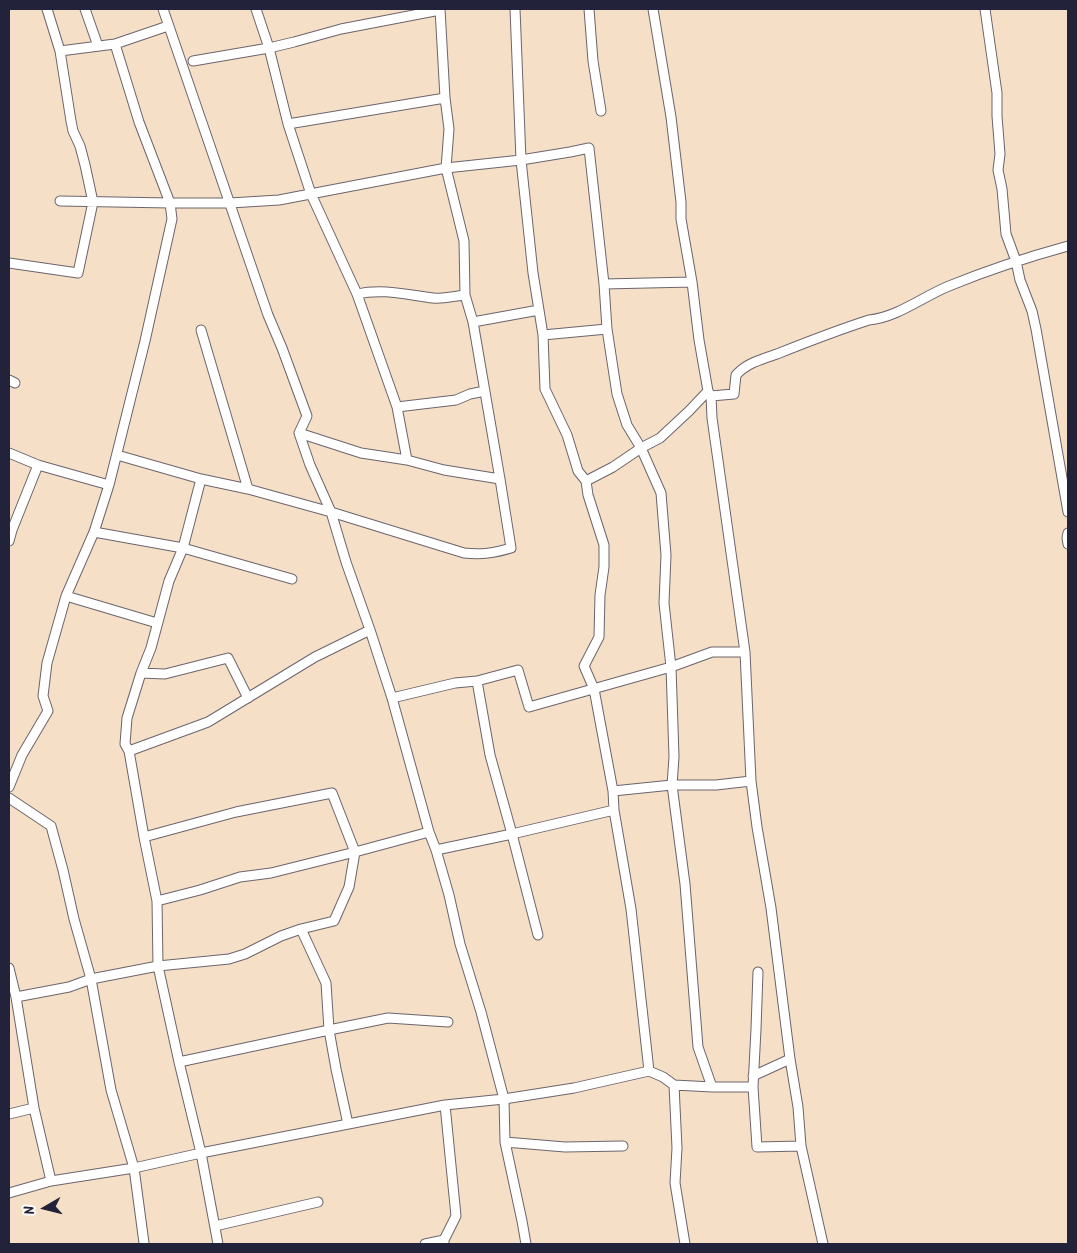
<!DOCTYPE html>
<html>
<head>
<meta charset="utf-8">
<style>
	body { margin:0 }
	#map { position:relative; width:1077px; height:1253px; overflow:hidden; background:#f5e0c7; font-family:Kalam,sans-serif }
	canvas { display:block }
	.frame { position:absolute; inset:0; border:10px solid #22223b; pointer-events:none }
	.north { position:absolute; left:20px; top:1183px; width:50px; height:50px; -webkit-text-stroke:4px #fdfcf7; paint-order:stroke; rotate:262deg; font-size:14px; font-weight:700; line-height:20px; text-align:center; color:#22223b }
	.north::after { content:''; display:block; margin:auto; width:18px; height:22px; background:#22223b; clip-path:polygon(50% 0,100% 100%,50% 72%,0 100%) }
</style>
</head>
<body>
<div id="map">
<canvas width="1077" height="1253"></canvas>
<div class="frame"></div>
<div class="north">N</div>
</div>
<script>
const c = document.querySelector('canvas').getContext('2d');
c.lineJoin = 'round';
function stroke(path, color, width, dash) { c.strokeStyle = color; c.lineWidth = width; c.lineCap = dash ? 'butt' : 'round'; c.setLineDash(dash || []); c.stroke(path); }
const minor = new Path2D(`
	M85,9L98,46
	M163,9L268,315L282,348L307,416L299,433L310,465L331,512L346,562L370,630L392,698L429,832L436,850L449,895L460,944L481,1012L504,1099L505,1142L522,1221L526,1244
	M256,9L269,48L288,124L311,194L357,294L397,407L407,460
	M515,9L521,160L533,273L543,335L545,389L567,435L578,471L586,481L588,495L604,545V567L600,595L599,637L584,666L594,689L613,791L614,810L631,909L649,1071
	M589,9L593,61L601,111
	M653,9L671,117L681,202V219L692,282L699,340L708,391L711,396L712,418L745,652L751,781L757,827L771,908L790,1059L798,1107L801,1146L823,1244
	M985,9L997,93V116L1000,154L998,170L1002,189L1006,234L1016,261L1020,280L1032,311L1036,329L1068,512
	M60,51L115,44L168,26
	M193,61L269,48L294,42L341,29L440,10
	M288,124L445,98
	M60,201L170,203H230L279,200L446,168L521,160L570,152L589,148L604,284L607,329L617,394L627,425L641,448L661,493L666,555L664,603L671,667L674,757L672,785L685,884L698,1047L712,1087
	M9,263L78,273L93,202L85,165L80,146L73,131L71,121L60,51L47,9
	M604,284L692,282
	M357,294C383,288 408,295 433,298C443,299 455,296 465,295
	M473,322L539,310
	M201,330L248,489
	M543,335L607,329
	M9,380L15,383
	M711,396L734,394L736,375C747,363 762,359 777,354C807,342 838,330 869,320C898,317 922,297 949,286C988,270 1028,257 1068,246
	M397,407L456,400L470,394L485,391
	M299,433L361,453L407,460L444,470L500,479
	M9,453L38,465L109,485
	M117,455L201,479L248,489L331,512L464,553C482,555 494,553 511,548L500,479L473,322L465,295L464,241L446,168L449,129L445,98L440,9
	M201,479L183,548L169,581L151,648L141,673L127,718L125,744L129,751L144,837L157,901L158,966L179,1062L201,1153L218,1244
	M586,481L613,467L641,448L660,438L689,411L708,391
	M94,532L183,548L292,579
	M1068,533L1067,538L1068,544
	M9,541L12,530L38,465
	M66,596L157,623
	M141,673L165,674L228,658L248,698
	M477,681L490,755L512,834L538,935
	M392,698L455,683L477,681L518,670L529,707L671,667L712,652H745
	M129,751L208,722L315,657L370,630
	M9,787L22,755L48,711L43,696L47,663L66,596L94,532L109,485L145,341L172,219L170,203L139,122L115,44
	M613,791L672,785H716L751,781
	M9,798L51,826L63,870L74,919L91,979L111,1090L134,1168L144,1243
	M436,850L512,834L614,810
	M157,901L200,890L240,877L271,873L355,852L429,832
	M301,929L326,983L329,1030L388,1018L448,1022
	M9,968L16,997L34,1108L51,1181
	M758,972L756,1029L753,1087L757,1147L801,1146
	M16,997L69,987L91,979L158,966L229,959L245,954L281,936L301,929L334,921L349,887L355,852L332,793L236,812L144,837
	M179,1062L329,1030L336,1069L348,1124
	M753,1076L790,1059
	M674,1085L677,1148L675,1183L685,1244
	M9,1114L34,1108
	M505,1142L565,1147L623,1146
	M9,1193L51,1181L134,1168L201,1153L445,1105L504,1099L574,1088L649,1071L663,1077L674,1085L712,1087H753
	M215,1226L318,1202
	M425,1244L444,1240
	M444,1244V1240L456,1216L445,1105`);
stroke(minor, '#6c646c', 11);
stroke(minor, '#fff', 9);
</script>
</body>
</html>
